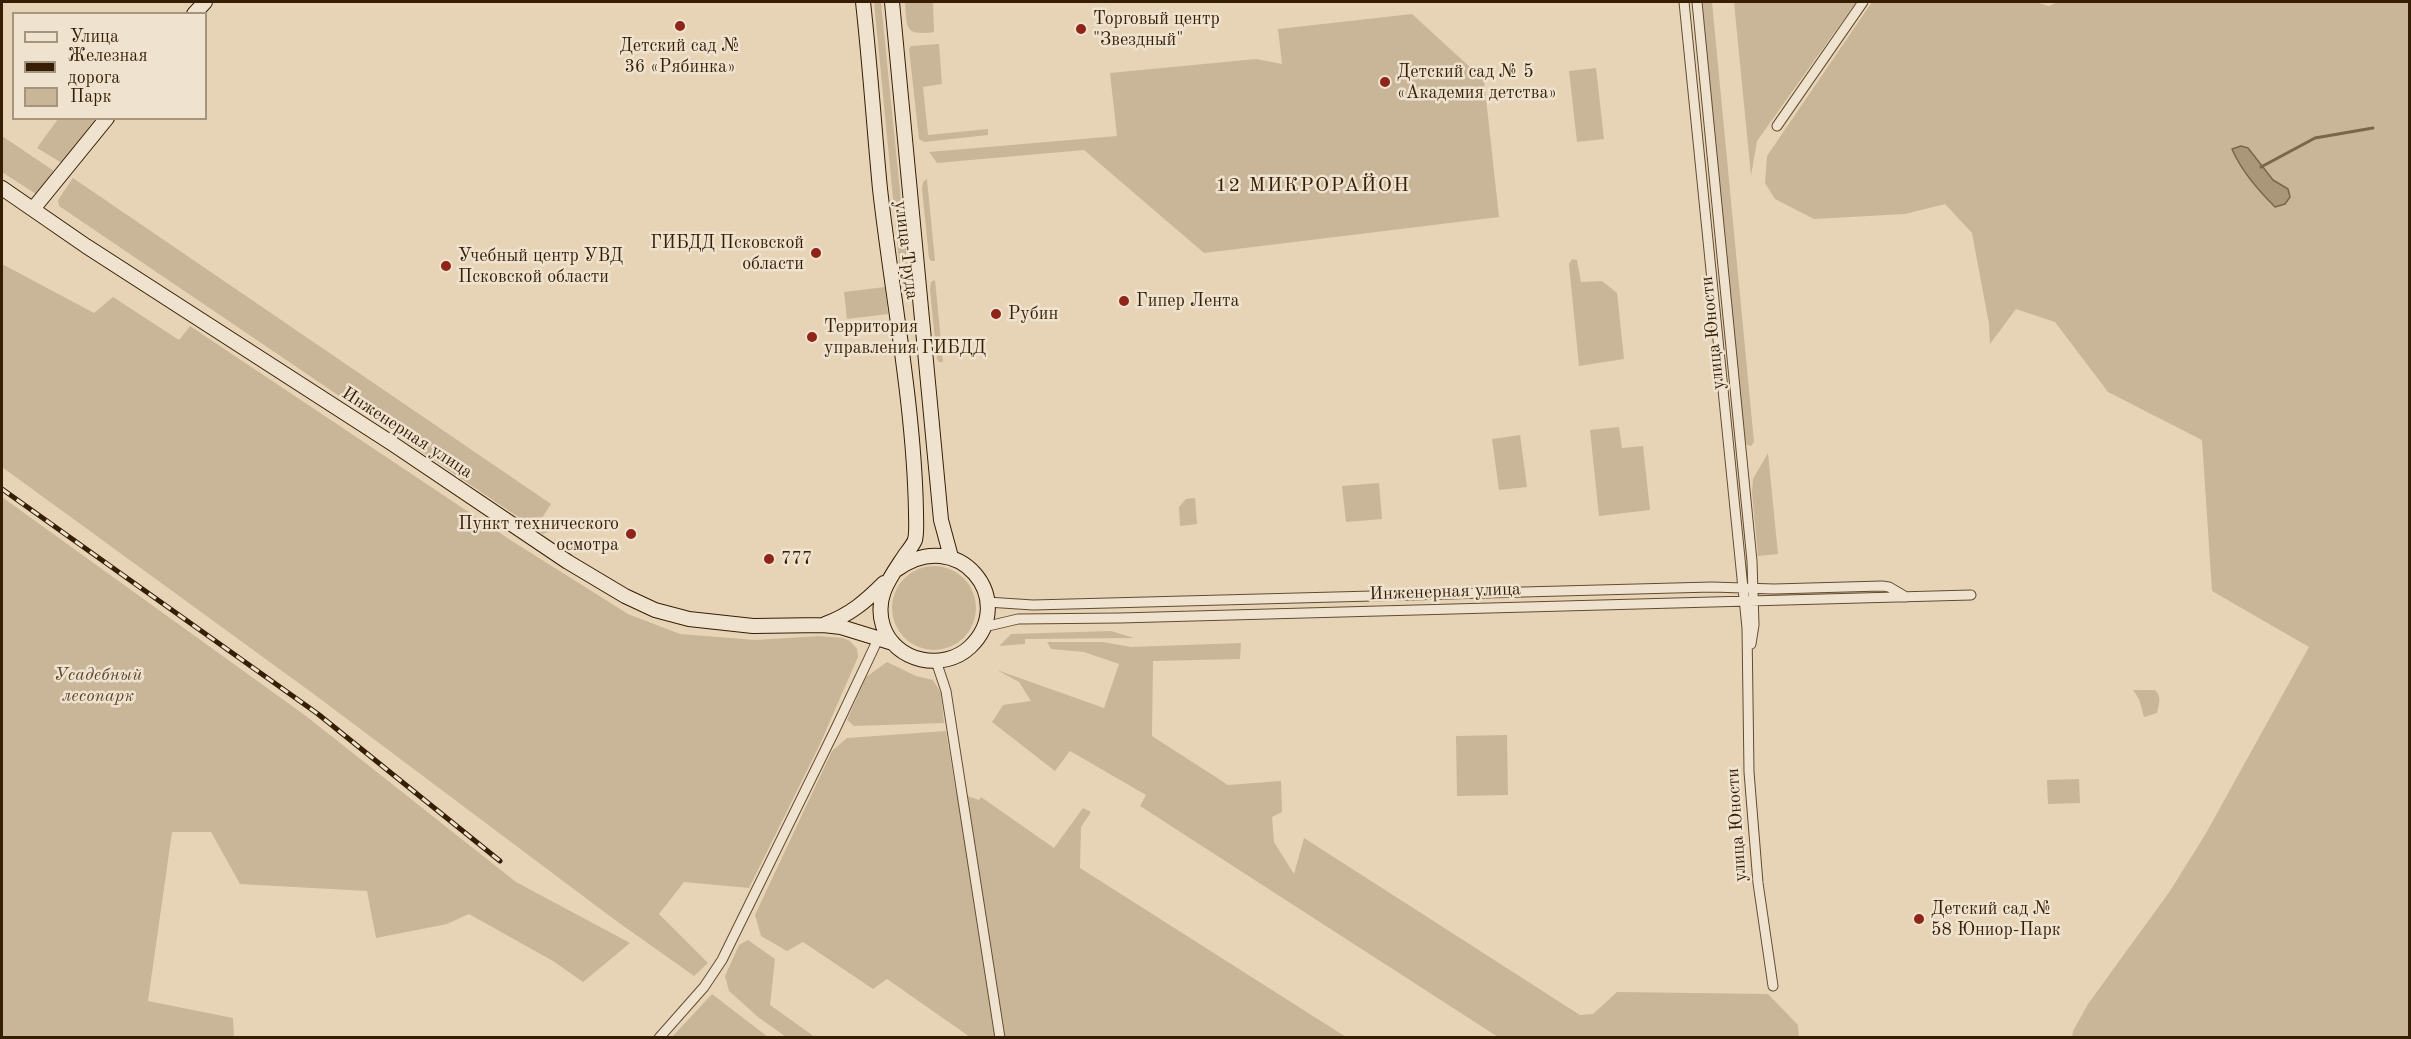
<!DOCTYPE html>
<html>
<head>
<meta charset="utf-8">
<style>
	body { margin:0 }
	#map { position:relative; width:2411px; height:1039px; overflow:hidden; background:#e7d4b6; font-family:"Old Standard TT",serif }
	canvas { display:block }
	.frame { position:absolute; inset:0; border:3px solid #351e04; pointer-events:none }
	.legend { position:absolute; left:12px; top:12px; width:195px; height:108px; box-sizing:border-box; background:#efe3d0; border:2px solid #a5947e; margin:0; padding:8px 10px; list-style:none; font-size:18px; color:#351e04 }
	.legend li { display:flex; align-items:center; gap:12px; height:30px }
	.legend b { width:30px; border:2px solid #a5947e }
</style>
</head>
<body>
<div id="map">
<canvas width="2411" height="1039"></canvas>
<div class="frame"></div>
<ul class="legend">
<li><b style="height:8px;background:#efe3d0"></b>Улица</li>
<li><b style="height:8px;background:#351e04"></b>Железная дорога</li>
<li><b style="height:16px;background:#c9b598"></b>Парк</li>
</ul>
</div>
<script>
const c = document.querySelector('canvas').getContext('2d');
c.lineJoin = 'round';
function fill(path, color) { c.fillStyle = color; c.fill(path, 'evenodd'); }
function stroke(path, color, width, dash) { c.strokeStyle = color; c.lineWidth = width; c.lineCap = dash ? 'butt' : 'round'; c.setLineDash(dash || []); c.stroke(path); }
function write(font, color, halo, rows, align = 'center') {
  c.font = font + ' "Old Standard TT",serif'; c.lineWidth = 5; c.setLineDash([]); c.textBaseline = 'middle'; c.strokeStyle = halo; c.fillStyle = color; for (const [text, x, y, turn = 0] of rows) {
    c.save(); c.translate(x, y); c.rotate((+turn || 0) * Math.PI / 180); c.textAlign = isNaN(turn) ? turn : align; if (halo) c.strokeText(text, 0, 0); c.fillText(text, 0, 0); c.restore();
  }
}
const green = new Path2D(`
	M874,2H881L908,271L905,273L900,271Z
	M905,2H933L934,32C904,36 907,28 905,2Z
	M1702,2H1712L1754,442L1751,446L1747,445L1745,441Z
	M1734,2H1856L1757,141L1751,176Z
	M1872,2H2035L2049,6L2058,2H2409V1037H2072L2073,1031L2088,1004L2170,891L2205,835L2309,647L2212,591L2202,440L2108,392L2055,322L2016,309L1990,344L1989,324L1972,233L1945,204L1905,214L1814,219L1775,199L1765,183L1767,156ZM2236,160C2271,169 2272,171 2275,207Z
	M1412,14L1484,80L1499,217L1204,253L1084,150L937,163L929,152L1117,136L1110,73L1256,59L1282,64L1278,29Z
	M939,44L942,84L923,87L928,135L988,129V135L924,142L919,139L909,49L911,46Z
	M1596,68L1604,139L1577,142L1569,71Z
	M58,119H99L62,163L37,148Z
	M2,136L54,171L36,194L2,172Z
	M73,178L551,504L540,521L553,530L543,534L59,206L58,200Z
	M927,179L935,261H931L929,258L922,189L923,182Z
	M1572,259L1577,260L1581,282L1602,281L1617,293L1624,359L1579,366L1569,264Z
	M2,264L94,313L113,297L179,340L190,326L512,541L628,614L680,634L755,640L819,636L843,638L850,641L857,649L858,657L820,744L749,888L684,882L659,914L708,963L694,976L615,920L315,695L2,467Z
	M935,280L943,362H939L937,359L930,290L931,282Z
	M885,287L888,314L847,319L844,292Z
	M1619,427L1622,448L1643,446L1650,510L1599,516L1590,430Z
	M1520,435L1527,487L1499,490L1492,439Z
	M1768,453L1778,554L1758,556L1752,493L1753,479Z
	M1379,483L1382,519L1346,522L1342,486Z
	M2,497L306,716L516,882L630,943L583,982L553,961L469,914L447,924L376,938L367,891L240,884L211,832H172L148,1001L233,1018L234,1037H2Z
	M1195,498L1197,524L1180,526L1179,507L1186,499Z
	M892 608a42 42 0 1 1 84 0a42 42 0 1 1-84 0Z
	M1111,631L1134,638L1025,639V644L999,646L1011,634Z
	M1047,642H1103L1131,647L1241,643L1240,659L1153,661L1152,736L1228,785L1281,781L1282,812L1272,817L1274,842L1294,874L1304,838L1580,1015L1593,1014L1617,992L1768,994L1798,1025L1799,1037H1498L1140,806L1146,795L1070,751L1055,771L992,722L1003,705L1031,701L1019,682L997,670L1104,708L1119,664L1084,652L1051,649Z
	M887,662L916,676L933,680L941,693L944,723L854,726L847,720L866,677Z
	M2133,690H2155C2162,696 2159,705 2157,713L2144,717L2139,699Z
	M946,731L956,792L979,800L981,797L1054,848L1083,808L1091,812L1081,827L1080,868L1346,1037H970L887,979L873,989L803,942L787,951L761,936L755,915L832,751L847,738Z
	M1507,735L1508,795L1457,796L1456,736Z
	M2079,779L2080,803L2048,804L2047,780Z
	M748,940L775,959L770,1005L815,1037H786L758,1017L729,991L725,976L739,945Z
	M712,994L768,1037H672Z`);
const water = new Path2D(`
	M2241,146L2248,148L2273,180L2288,189L2290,197L2285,204L2275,207C2258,190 2241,171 2232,149Z`);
const stream = new Path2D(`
	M2261,167L2315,138L2373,128`);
const street = new Path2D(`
	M1684,2L1747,628L1749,772L1758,883L1773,986
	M1697,2L1752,561L1754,625L1751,644
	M1777,126L1863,2
	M987,602L1033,605L1712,587L1774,589L1882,586L1889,587L1906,597
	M984,627L1018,619L1120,618L1971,595
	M936,661L946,691L1000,1038
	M659,1038L704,987L722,960L835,730L879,637`);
const secondary = new Path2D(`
	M863,2C870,64 874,126 880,189C892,295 914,405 916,512C916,521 917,532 915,540C913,545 908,551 905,555C890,578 874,597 883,626C895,662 943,672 970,647C1019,600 958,524 896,570
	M892,2L941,520L951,557
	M194,14L205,2
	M2,188L86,246L393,444L568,562L625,596L655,610L689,619L753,626L823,625L841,627L893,643
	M33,209L107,118
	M825,624C850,615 866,601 884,583`);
const rail = new Path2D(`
	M2,489L318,714L500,861`);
const markers = [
	[680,26,6,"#8f2418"],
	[1081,29,6,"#8f2418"],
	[1385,82,6,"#8f2418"],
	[816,253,6,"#8f2418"],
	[446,266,6,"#8f2418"],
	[1124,301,6,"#8f2418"],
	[996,314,6,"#8f2418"],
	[812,337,6,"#8f2418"],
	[631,534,6,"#8f2418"],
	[769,559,6,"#8f2418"],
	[1919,919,6,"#8f2418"]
];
const poiNames = [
	["Торговый центр",1093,19],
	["\"Звездный\"",1093,40],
	["Детский сад №",680,46,"center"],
	["36 «Рябинка»",680,67,"center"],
	["Детский сад № 5",1397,72],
	["«Академия детства»",1397,93],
	["ГИБДД Псковской",804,243,"right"],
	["области",804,264,"right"],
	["Учебный центр УВД",458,256],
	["Псковской области",458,277],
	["Гипер Лента",1136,301],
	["Рубин",1008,314],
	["Территория",824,327],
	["управления ГИБДД",824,348],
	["Пункт технического",619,524,"right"],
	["осмотра",619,545,"right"],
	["777",781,559],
	["Детский сад №",1931,909],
	["58 Юниор-Парк",1931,930]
];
const streetNames = [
	["улица Труда",906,250,83],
	["улица Юности",1713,333,-96],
	["Инженерная улица",407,433,33],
	["Инженерная улица",1445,592,-2],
	["улица Юности",1737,825,-94]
];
const parkNames = [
	["Усадебный",98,675],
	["лесопарк",98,696]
];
const neighbourhoodNames = [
	["12 МИКРОРАЙОН",1313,186]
];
fill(green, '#c9b598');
fill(water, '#aa9679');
stroke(water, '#7b664a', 1.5);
stroke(stream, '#7b664a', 3);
stroke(street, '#624c30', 11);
stroke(secondary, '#351e04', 16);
stroke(street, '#efe3d0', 9);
stroke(secondary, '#efe3d0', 14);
stroke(rail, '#351e04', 5);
stroke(rail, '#efe3d0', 3, [9]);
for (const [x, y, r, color] of markers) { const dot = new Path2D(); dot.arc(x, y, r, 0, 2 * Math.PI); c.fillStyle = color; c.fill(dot); stroke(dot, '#efe3d0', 2); }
write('18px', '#351e04', '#efe3d0', poiNames, 'left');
write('18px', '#351e04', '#efe3d0', streetNames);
write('italic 18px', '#5a4429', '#efe3d0', parkNames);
c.letterSpacing = '1.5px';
write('20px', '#351e04', '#efe3d0', neighbourhoodNames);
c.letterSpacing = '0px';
</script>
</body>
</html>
